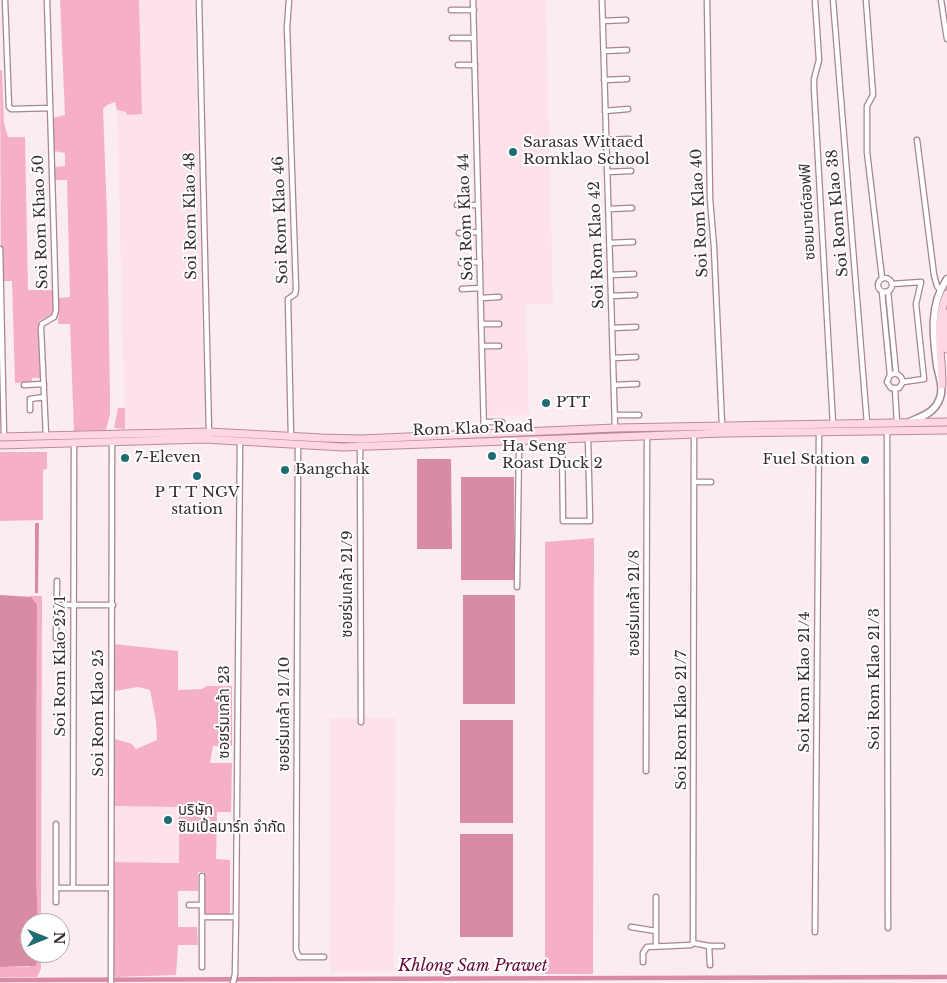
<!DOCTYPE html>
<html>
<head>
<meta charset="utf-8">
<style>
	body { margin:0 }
	#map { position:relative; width:947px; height:983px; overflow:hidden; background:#fbecf1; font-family:"Libre Baskerville",serif }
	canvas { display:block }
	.north { position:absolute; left:20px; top:913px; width:50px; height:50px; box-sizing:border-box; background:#fff; border:1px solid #b0abad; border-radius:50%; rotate:90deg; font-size:14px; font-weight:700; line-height:20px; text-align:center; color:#3a2d31 }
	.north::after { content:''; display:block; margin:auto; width:18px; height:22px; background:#206b74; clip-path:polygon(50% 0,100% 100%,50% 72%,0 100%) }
</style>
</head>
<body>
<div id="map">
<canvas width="947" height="983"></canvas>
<div class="north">N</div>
</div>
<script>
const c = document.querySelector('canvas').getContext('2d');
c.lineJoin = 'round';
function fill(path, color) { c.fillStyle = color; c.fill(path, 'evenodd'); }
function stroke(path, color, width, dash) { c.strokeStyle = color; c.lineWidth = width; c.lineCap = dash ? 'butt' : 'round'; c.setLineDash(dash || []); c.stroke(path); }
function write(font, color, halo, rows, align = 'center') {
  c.font = font + ' "Libre Baskerville","Noto Sans Thai",serif'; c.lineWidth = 4; c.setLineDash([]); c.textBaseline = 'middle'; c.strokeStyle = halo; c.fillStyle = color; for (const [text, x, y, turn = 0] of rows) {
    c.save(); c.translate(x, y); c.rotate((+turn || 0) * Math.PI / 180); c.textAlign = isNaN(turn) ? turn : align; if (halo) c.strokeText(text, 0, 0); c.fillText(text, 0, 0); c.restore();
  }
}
const built = new Path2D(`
	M139,0H194L205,425L125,429L117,110L126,112L127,114H142Z
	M474,0H546L553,304L526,305L529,415L483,416Z
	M330,718H396L394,971L330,973Z
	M113,806L179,807V863L113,862Z`);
const green = new Path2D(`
	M60,0H139L142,114L127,115L126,112L117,110L115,102L107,105L103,109L107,215L110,397V414L106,430L74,431L70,324H58L59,298L70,297L67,180H55V167L65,166V153L54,151L53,118L65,115Z
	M0,70H2L4,123L8,137H25L28,290H53L54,313L39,321L40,378H32V382L15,383L12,281H1Z
	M118,408H125V429L114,428Z
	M0,452H47V469L43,470V520L0,521Z
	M594,538L593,974H545V542Z
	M29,596H42L41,923H38L36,873L37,604L35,601Z
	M114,644L178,651V690L202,689L206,686H232V746H213L210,763H232L231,812H217L216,859L230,860V919H205L204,872H198V891H178V927H197L198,945H178L176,975L116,977L113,975V862L179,863V807L113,806L115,739L132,744L136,749L157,740L156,721L150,690L138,687L115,691Z
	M38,953H41V969L37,977H0V967H29L38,961Z`);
const water = new Path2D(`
	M417,459H451L452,549H417Z
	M461,477H514V580H461Z
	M35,523H39L38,593H35Z
	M0,595L31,597L37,604L36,873L38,923H30V953H38V961L35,966L0,967Z
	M463,595H515V704H463Z
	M460,720H513V823H460Z
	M460,834H513V937H460Z`);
const canal = new Path2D(`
	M0,980L947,977`);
const minor = new Path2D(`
	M5,0L9,107L11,109H14L50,108
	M199,0L209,432
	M289,0L287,27L296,289L295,294L288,299L291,436
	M473,0L484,434
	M602,0L615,428
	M707,0L710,199L714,247L722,425
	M815,0L819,60L814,79V88L833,424
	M833,0L867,423
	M866,0L873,95L867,106V152L882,278
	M941,0L947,39
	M451,10H474
	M603,21L626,20
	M452,38H474
	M604,51L627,50
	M458,65H475
	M604,80L627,79
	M605,111L628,109
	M606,140L629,139
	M917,140L934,275L937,286L940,290
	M607,172L631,171
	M457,205H478
	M609,209L632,208
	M459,233L479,232
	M610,243L633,242
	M0,249L4,436
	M461,263L480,262
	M611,275L634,274
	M878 285a7 7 0 1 1 14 0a7 7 0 1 1-14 0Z
	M892,284L921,282L916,304L924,379L903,382
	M462,289L480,288
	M888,291L896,373
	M882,292L890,375L887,382L891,388H899L903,382L901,377L896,373L890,375
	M611,296L635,295
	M481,298L499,297
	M481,324H499
	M612,328L636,327
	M482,346H499
	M613,358L636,357
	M24,385L44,384
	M614,385L637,384
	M895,389L897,423
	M30,410V399L44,397
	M615,415H639
	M484,422H502
	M887,431L888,928
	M46,436L41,328L42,324L54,317L56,310L47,0
	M562,439L563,521H590L588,438
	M298,445L296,950L299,957H324
	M360,447L361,722
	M695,482H711
	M517,587L519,448L522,440
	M57,605H113
	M56,638L57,581
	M646,771L647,436
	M56,824V888H111
	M56,888V902
	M73,888L74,444
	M656,897V945
	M189,905H202V967
	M202,905V876
	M202,917H236
	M631,927L656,931
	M815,932L819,431
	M693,943L709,946L710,965
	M709,946H722
	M643,962V953L647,947L691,945L693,943L694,434
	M111,983L112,442
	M233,983L235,974L236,917L240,441`);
const secondary = new Path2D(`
	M909,422C918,418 929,415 935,407C946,393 940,380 937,366C933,336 929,305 947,279`);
const primary = new Path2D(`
	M947,313L946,329L947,349
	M942,385C942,355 934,323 947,294
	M0,437L209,432L322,438L361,439L615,428L947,422
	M0,445L204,439L343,447L724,433L947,430`);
const markers = [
	[513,152,5,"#206b74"],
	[546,403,5,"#206b74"],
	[492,456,5,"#206b74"],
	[125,458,5,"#206b74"],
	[865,460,5,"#206b74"],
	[285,470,5,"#206b74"],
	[197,476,5,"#206b74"],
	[168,820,5,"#206b74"]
];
const poiNames = [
	["Sarasas Wittaed",523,143],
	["Romklao School",523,160],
	["PTT",556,403],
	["Ha Seng",502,447],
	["Roast Duck 2",502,464],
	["7-Eleven",135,458],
	["Fuel Station",855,460,"right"],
	["Bangchak",295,470],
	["P T T NGV",197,493,"center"],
	["station",197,510,"center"],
	["บริษัท",178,811],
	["ซิมเปิ้ลมาร์ท จำกัด",178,828]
];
const streetNames = [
	["ซอยมายด์ฮอฟฟ์",808,212,-93],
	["Soi Rom Klao 40",700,213,-93],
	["Soi Rom Klao 38",838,213,-95],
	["Soi Rom Klao 48",191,216,-91],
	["Soi Rom Klao 44",466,217,-92],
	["Soi Rom Klao 46",281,220,-92],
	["Soi Rom Khao 50",41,222,-92],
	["Soi Rom Klao 42",597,245,-92],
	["Rom Klao Road",473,429,-2],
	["ซอยร่มเกล้า 21/9",348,584,-90],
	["ซอยร่มเกล้า 21/8",635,603,-90],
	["Soi Rom Klao 25/1",61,666,-90],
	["Soi Rom Klao 21/3",875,679,-90],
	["Soi Rom Klao 21/4",805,682,-90],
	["ซอยร่มเกล้า 23",225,712,-90],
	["Soi Rom Klao 25",99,713,-90],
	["ซอยร่มเกล้า 21/10",285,714,-90],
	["Soi Rom Klao 21/7",682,720,-90]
];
const waterNames = [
	["Khlong Sam Prawet",473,966]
];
fill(built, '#fde2ea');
fill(green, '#f5b0c7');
fill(water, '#d98aa6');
stroke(canal, '#d98aa6', 4.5);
stroke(minor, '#a68590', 7);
stroke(secondary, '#a68590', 9);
stroke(primary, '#b9899a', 9);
stroke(minor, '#fff', 4.5);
stroke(secondary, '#fff', 6);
stroke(primary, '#fed6e4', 7);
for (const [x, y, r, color] of markers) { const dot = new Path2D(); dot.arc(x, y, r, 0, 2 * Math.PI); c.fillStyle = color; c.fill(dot); stroke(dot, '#fff', 2); }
write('15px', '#3a2d31', '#fff', poiNames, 'left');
write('15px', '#3a2d31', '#fff', streetNames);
write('italic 16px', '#650437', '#fff', waterNames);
</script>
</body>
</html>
